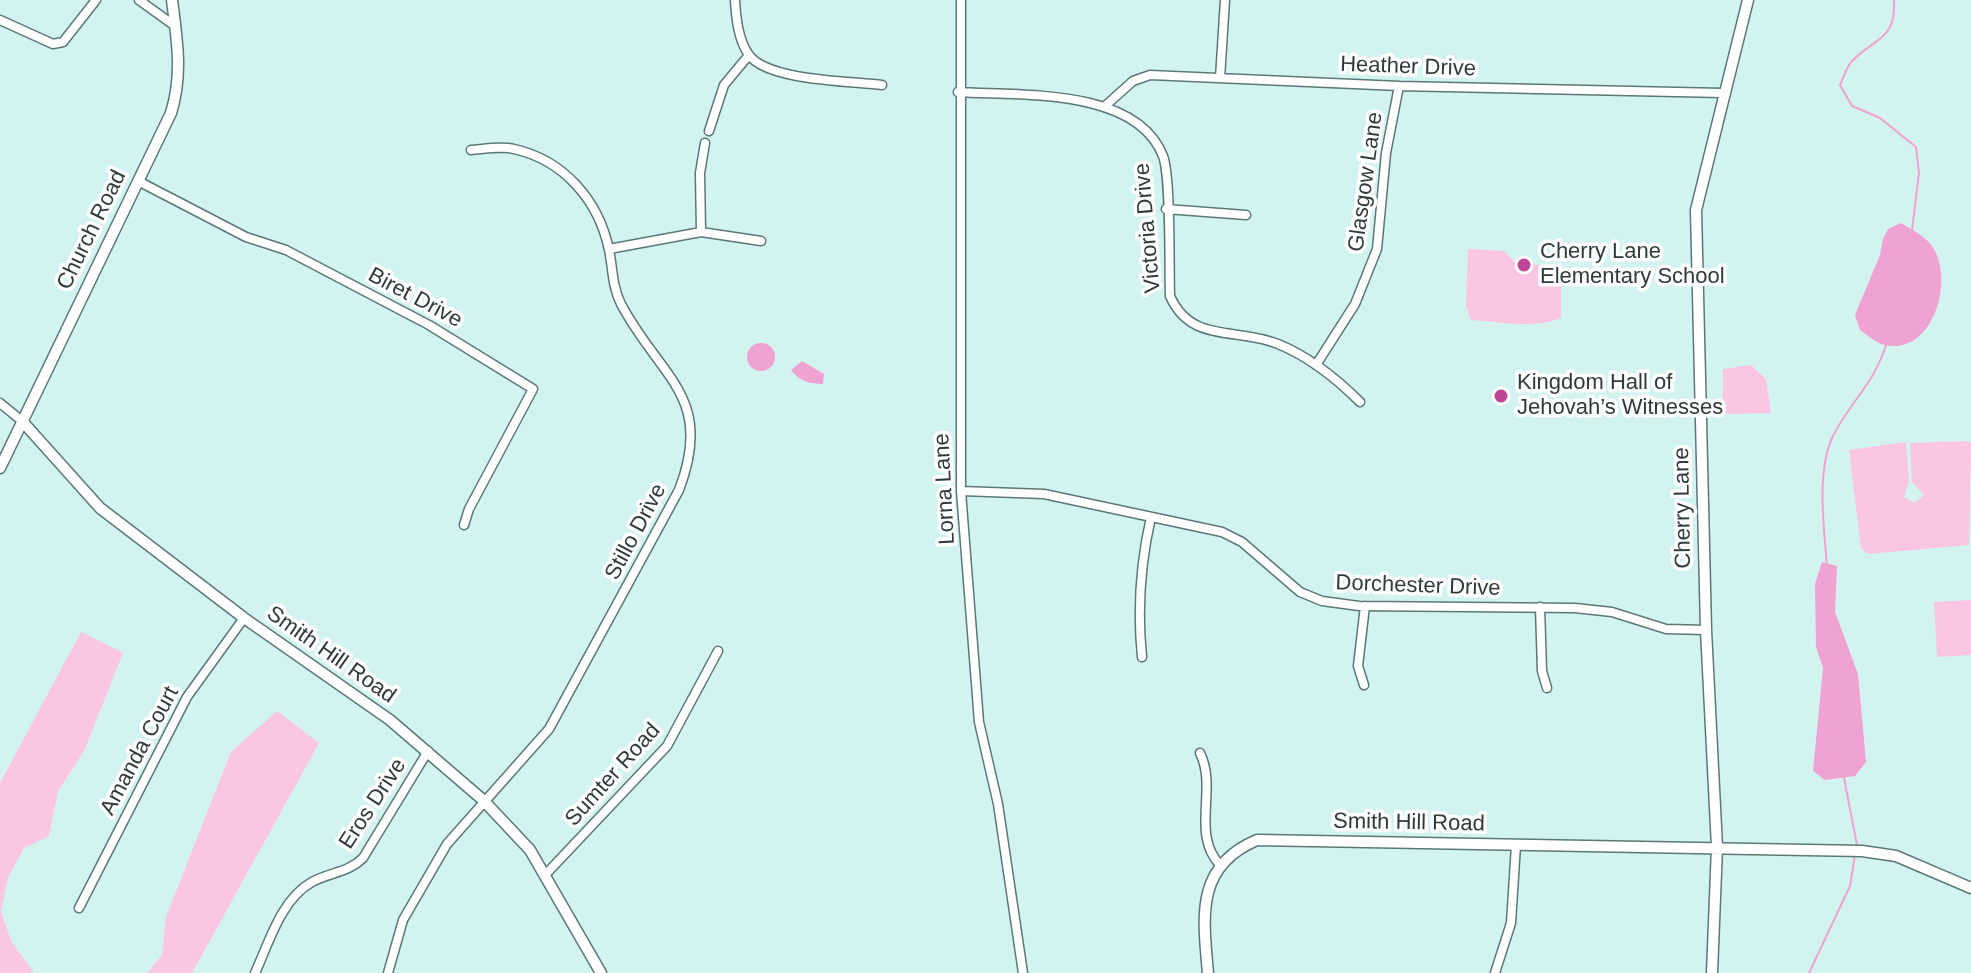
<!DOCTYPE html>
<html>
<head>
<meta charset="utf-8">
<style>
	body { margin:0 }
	canvas { display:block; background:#d3f3f1 }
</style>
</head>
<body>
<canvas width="1971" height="973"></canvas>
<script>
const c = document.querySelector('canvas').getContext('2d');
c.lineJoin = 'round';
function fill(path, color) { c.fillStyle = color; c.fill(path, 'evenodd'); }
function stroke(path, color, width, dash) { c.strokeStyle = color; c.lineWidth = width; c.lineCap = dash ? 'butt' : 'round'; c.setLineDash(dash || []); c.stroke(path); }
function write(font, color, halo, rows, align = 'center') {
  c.font = font + ' Helvetica,sans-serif'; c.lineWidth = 7; c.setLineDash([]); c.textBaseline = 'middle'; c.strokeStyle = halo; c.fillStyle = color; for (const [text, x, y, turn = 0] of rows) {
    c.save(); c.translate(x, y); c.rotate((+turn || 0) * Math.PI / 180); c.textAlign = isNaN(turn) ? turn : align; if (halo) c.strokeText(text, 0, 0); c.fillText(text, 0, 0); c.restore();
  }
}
const green = new Path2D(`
	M1468,249L1504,251L1519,267L1526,264L1561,266V318C1535,329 1499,322 1471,320L1466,307Z
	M1751,365L1766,379L1771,413L1726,414L1723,409V369Z
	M1968,441L1971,443L1969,545L1868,554L1861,548L1849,450L1906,442L1909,481L1904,497L1915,503L1924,495L1912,482L1910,443Z
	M1971,600V655L1937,657L1934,602Z
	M81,632L123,653L84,751L58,791L49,836L24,848L8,878L1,911L11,941L34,973H0V783Z
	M277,711L319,743L192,973H147L162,955L166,917L231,752Z`);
const water = new Path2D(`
	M1901,223C1911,229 1925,236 1932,246C1956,280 1932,360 1881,344C1874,341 1866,334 1860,330L1855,315L1880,255L1883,239L1888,229Z
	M747 357a14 14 0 1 1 28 0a14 14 0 1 1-28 0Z
	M802,361L824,374L823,384C810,384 799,381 791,370Z
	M1822,562L1837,566L1835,612L1858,674L1866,762L1855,776L1825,780L1813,771L1823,668L1816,647L1815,584Z`);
const stream = new Path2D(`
	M1894,0C1896,40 1876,37 1852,61C1846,67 1844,77 1840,85L1852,106L1880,118L1916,147L1919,173L1912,230
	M1827,566C1824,527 1816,472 1833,436C1850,402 1874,384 1886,345
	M1844,778L1857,845
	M1809,973L1850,886L1855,855`);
const minor = new Path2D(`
	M139,0L175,26
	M735,0C736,17 738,40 749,55C768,81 851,81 882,85
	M961,0V491L979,722L998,804L1023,973
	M0,20L53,44L63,42L96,0
	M1220,78L1225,0
	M958,92C1019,96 1136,87 1163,156C1171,177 1169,268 1170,296C1191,344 1237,327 1278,344C1310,357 1336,378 1360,402
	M1104,107L1133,81L1150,75L1399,86L1723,93
	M709,131L724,85L749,55
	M138,181L246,237L286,250L429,325L533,389L469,509L464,525
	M1166,209L1246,215
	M701,232L700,173L705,143
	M609,249L701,232L761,241
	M1316,365L1355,304L1377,249L1386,153L1399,86
	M0,403L22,421
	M961,491L1044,494L1222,532L1242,542L1300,592L1322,601L1359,606L1575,608L1612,612L1666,629L1706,630
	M1540,607L1542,671L1547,688
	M1142,657C1137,608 1140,565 1151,517
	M1364,685L1358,666L1365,606
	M1200,753C1218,789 1190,835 1221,866
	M546,874L667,746L718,651
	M79,908L187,697L244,618
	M255,973C269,943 281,899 312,882C330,872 348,873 363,858L428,751
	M388,973L403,920L447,844L549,729L679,490C715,396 660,378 621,304C612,286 613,269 609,250C599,201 564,160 514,149C501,146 484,149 471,150
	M1495,973L1511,923L1516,845`);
const tertiary = new Path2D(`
	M22,421L100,508L244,618L390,720L483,800L530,850L601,973
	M0,468L171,113C183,74 177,40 172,0
	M1208,973C1203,917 1195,866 1257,840L1862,851L1896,856L1971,888
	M1712,973L1717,847L1706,630L1696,210L1748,0`);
const markers = [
	[1524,265,8,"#bf4597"],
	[1501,396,8,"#bf4597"]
];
const streetNames = [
	["Heather Drive",1408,67,2],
	["Glasgow Lane",1366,182,-82],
	["Victoria Drive",1148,228,-95],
	["Church Road",92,230,-64],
	["Biret Drive",415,298,28],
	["Lorna Lane",945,489,-93],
	["Cherry Lane",1683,508,-91],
	["Stillo Drive",636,532,-62],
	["Dorchester Drive",1418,586,2],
	["Smith Hill Road",331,655,35],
	["Amanda Court",140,751,-62],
	["Sumter Road",613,775,-48],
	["Eros Drive",373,804,-57],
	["Smith Hill Road",1409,823,1]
];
const poiNames = [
	["Cherry Lane",1540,252],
	["Elementary School",1540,277],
	["Kingdom Hall of",1517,383],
	["Jehovah’s Witnesses",1517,408]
];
fill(green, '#fbc6e4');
fill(water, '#f0a2d1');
stroke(stream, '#f0a2d1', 2);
stroke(minor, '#5b7876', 11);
stroke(tertiary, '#5b7876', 13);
stroke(minor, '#fff', 8);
stroke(tertiary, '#fff', 10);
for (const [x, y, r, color] of markers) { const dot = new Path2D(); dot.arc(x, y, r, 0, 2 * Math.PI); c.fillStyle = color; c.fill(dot); stroke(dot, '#fff', 3); }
write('22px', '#2e3b3a', '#fff', streetNames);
write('22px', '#2e3b3a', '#fff', poiNames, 'left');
</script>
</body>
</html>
